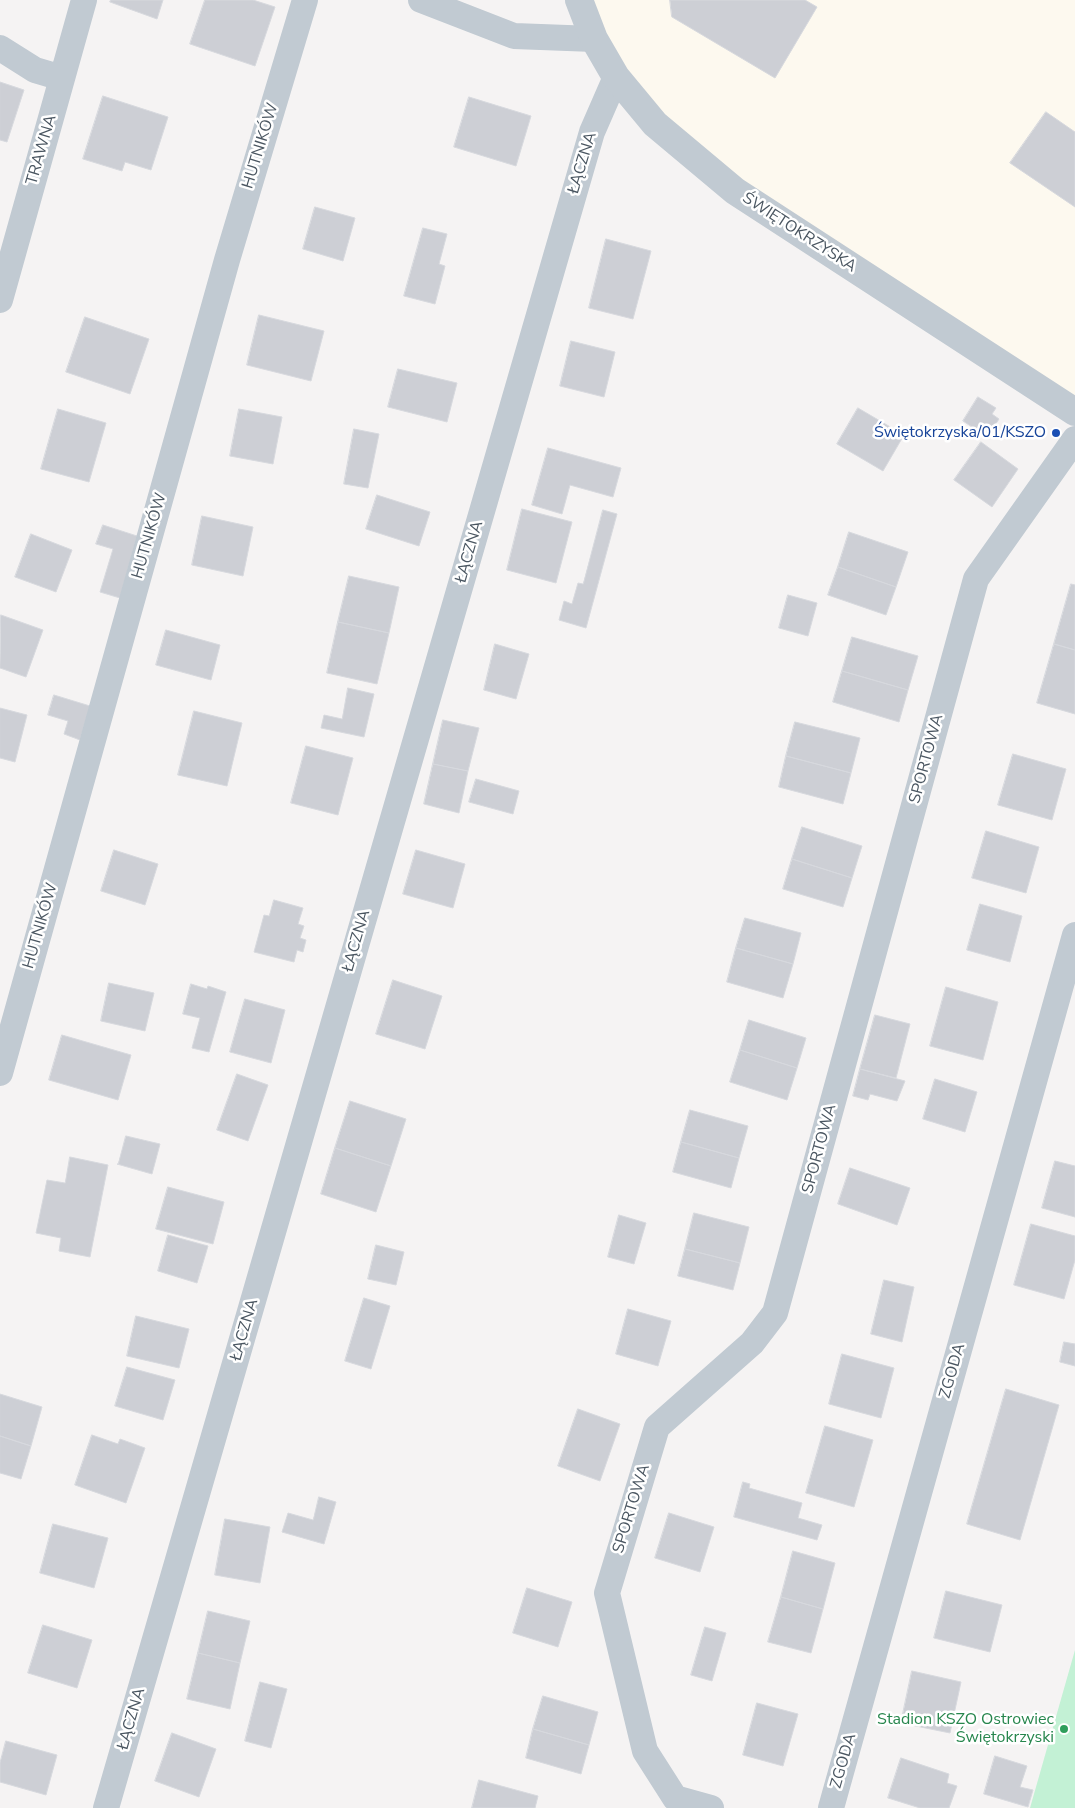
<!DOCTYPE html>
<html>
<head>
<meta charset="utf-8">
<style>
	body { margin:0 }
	canvas { display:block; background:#f5f3f3 }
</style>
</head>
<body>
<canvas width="1075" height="1808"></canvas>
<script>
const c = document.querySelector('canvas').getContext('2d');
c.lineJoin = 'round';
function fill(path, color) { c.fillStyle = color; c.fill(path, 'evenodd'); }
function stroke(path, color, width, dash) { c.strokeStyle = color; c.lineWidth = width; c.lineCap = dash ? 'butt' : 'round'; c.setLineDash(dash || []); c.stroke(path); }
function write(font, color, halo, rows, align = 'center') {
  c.font = font + ' "Nunito Sans",sans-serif'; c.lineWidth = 5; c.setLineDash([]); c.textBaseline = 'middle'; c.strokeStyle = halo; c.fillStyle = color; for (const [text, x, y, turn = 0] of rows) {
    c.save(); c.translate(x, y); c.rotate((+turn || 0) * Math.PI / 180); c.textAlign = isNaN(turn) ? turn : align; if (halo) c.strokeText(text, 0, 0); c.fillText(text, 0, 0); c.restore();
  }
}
const commercial = new Path2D(`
	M579,0H1075V412L655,124Z`);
const green = new Path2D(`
	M1075,1650V1808H1030Z`);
const building = new Path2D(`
	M111,0H163L157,19L110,2Z
	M205,0H253L275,7L255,66L190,44Z
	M670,0H805L817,7L775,78L672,17Z
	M0,82L24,90L7,142L0,140Z
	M103,96L168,117L151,170L125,162L122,171L83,159Z
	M469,97L531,116L516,166L454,147Z
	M1046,112L1075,132V207L1010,163Z
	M315,207L355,218L343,261L303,249Z
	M423,228L447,234L439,264L445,266L435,304L404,296Z
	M606,239L651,251L633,319L589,308Z
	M259,315L324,331L311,381L247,365Z
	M85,317L149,339L130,394L66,372Z
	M571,341L615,352L604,397L560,386Z
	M398,369L457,383L447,422L388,407Z
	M978,397L996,408L992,414L999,419L987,437L963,421Z
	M858,408L904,435L883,471L837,444Z
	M58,409L106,423L89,482L41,469Z
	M239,409L282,417L273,464L230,456Z
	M354,429L379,434L368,488L344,484Z
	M981,442L1018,469L992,507L954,480Z
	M548,448L621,468L613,497L570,485L562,514L532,505Z
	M377,495L430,512L419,546L366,529Z
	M522,509L572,522L556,583L507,570Z
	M603,510L617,514L586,628L559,620L564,601L572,604L578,583L583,584Z
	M202,516L253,527L243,576L192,565Z
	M103,525L137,536L120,598L100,592L113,549L96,544Z
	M849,532L908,552L896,587L838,567Z
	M31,534L72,550L56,592L15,577Z
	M838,567L896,587L886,615L828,595Z
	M349,576L399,587L389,633L338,622Z
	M1071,584L1075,585V650L1054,644Z
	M788,595L817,603L808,636L779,628Z
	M1,615L43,630L26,677L0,668Z
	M338,622L389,633L377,684L327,673Z
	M166,630L220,645L211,680L156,665Z
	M852,637L918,656L908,690L842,671Z
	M495,644L529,654L516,699L484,690Z
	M1054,644L1075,650V714L1037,703Z
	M842,671L908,690L899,722L833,702Z
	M348,688L374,694L364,737L321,728L324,715L342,719Z
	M54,695L90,706L80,740L64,734L68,721L48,715Z
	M0,708L27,715L15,762L0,758Z
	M194,711L242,723L227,786L178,775Z
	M443,720L479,728L468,771L433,764Z
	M795,722L860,738L851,773L786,756Z
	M306,746L353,758L338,815L291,803Z
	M1013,754L1066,769L1052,820L998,805Z
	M786,756L851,773L843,804L779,787Z
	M433,764L468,771L459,813L424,804Z
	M476,779L519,791L513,814L469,802Z
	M802,827L862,846L852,878L792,859Z
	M986,831L1039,847L1026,893L972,878Z
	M114,850L158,864L145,905L101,891Z
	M416,850L465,864L453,908L403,894Z
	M792,859L852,878L843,907L783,889Z
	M274,900L303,908L298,924L304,926L300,938L306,940L303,952L297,950L294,962L254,952L264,915L269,916Z
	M980,904L1022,916L1010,962L967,950Z
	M745,918L801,933L793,964L736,948Z
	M736,948L793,964L783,998L727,982Z
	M393,980L442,996L425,1049L376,1034Z
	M109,983L154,993L145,1031L101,1021Z
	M191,984L207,989L208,986L226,992L209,1052L192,1048L200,1018L183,1014Z
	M946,987L998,1002L983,1060L930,1046Z
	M245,999L285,1010L271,1063L230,1052Z
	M875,1015L910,1024L896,1078L860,1069Z
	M749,1020L806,1038L797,1068L740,1050Z
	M62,1035L131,1055L118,1100L49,1080Z
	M740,1050L797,1068L787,1100L730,1082Z
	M860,1069L905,1081L897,1101L870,1094L868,1100L853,1096Z
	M237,1074L268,1085L248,1141L217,1130Z
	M935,1079L977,1092L965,1132L923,1119Z
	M350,1101L406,1119L391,1166L335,1148Z
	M690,1110L748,1126L739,1158L681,1142Z
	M126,1136L160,1144L152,1174L117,1164H118Z
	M681,1142L739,1158L731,1188L673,1172Z
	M335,1148L391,1166L376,1212L321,1194Z
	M70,1157L108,1165L90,1257L59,1251L61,1238L36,1233L47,1180L65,1183Z
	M1055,1161L1075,1166V1217L1042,1208Z
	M850,1168L910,1188L897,1225L838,1204Z
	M168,1187L224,1202L213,1244L156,1229Z
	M694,1213L749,1227L740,1263L685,1249Z
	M619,1215L646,1223L634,1264L608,1257Z
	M1031,1224L1075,1236V1260L1064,1299L1014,1285Z
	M168,1235L208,1246L197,1283L158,1271Z
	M376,1245L404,1252L396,1285L368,1279Z
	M685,1249L740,1263L733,1290L678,1276Z
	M884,1280L914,1287L902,1342L871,1334Z
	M364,1298L390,1306L371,1369L345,1361Z
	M628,1309L671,1321L658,1366L616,1354Z
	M136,1316L189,1329L179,1368L127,1356Z
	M1064,1342L1075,1344V1366L1060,1362Z
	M842,1354L894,1368L881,1418L829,1404Z
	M127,1367L175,1380L163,1420L115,1406Z
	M1006,1389L1059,1405L1020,1540L967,1524Z
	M0,1394L42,1407L31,1446L0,1436Z
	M578,1409L620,1424L600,1481L558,1466Z
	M825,1426L873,1440L854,1507L806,1493Z
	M92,1435L118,1444L120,1439L145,1448L126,1503L75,1485Z
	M0,1436L31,1446L21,1479L0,1473Z
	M743,1482L750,1484L749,1488L802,1503L798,1518L822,1525L817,1540L734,1517Z
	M319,1497L336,1502L324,1544L282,1532L288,1513L313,1520Z
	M669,1513L714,1527L700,1572L655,1558Z
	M225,1519L270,1527L260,1583L215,1575Z
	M53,1524L108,1538L94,1588L40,1573Z
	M793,1551L835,1563L823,1609L781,1597Z
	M527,1588L572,1602L558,1647L513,1633Z
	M946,1591L1002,1605L990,1652L934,1638Z
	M781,1597L823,1609L811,1653L768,1642Z
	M208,1611L250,1621L240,1663L198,1653Z
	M43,1625L92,1640L77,1688L28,1673Z
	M705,1627L726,1633L712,1681L691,1675Z
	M198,1653L240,1663L230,1709L187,1699Z
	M912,1671L961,1682L950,1733L901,1723Z
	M260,1682L287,1689L271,1748L245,1741Z
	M543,1696L598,1712L589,1745L533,1729Z
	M757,1703L798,1714L783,1766L743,1755Z
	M533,1729L589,1745L581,1774L526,1758Z
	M172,1733L216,1749L199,1797L155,1781Z
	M6,1741L57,1755L46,1795L0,1782V1763Z
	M995,1756L1027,1766L1020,1787L1033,1790L1028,1807L984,1794Z
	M901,1758L949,1774L947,1783L957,1786L949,1808H920L888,1798Z
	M479,1780L538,1796L535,1808H472Z`);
const minor = new Path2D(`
	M421,0L514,36L594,39
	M0,48L35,70L62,78
	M0,300L84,0
	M0,1073L227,260L305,0
	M106,1808L592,132L616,77
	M711,1808L675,1798L645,1751L607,1593L657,1427L752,1343L775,1313L976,579L1075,439
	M831,1808L1075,935`);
const tertiary = new Path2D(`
	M579,0L594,39L616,77L655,124L735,191L1075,412`);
const markers = [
	[1056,433,5,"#1a4fb4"],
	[1064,1729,5,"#2e9e5b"]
];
const streetNames = [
	["HUTNIKÓW",261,146,-73],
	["TRAWNA",42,150,-74],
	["ŁĄCZNA",583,163,-73],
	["ŚWIĘTOKRZYSKA",799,233,33],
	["HUTNIKÓW",150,536,-74],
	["ŁĄCZNA",470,552,-74],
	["SPORTOWA",927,759,-75],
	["HUTNIKÓW",41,926,-74],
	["ŁĄCZNA",357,941,-74],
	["SPORTOWA",820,1149,-75],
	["ŁĄCZNA",245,1330,-74],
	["ZGODA",953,1371,-74],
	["SPORTOWA",632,1509,-73],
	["ŁĄCZNA",132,1719,-74],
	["ZGODA",844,1761,-74]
];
const transitNames = [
	["Świętokrzyska/01/KSZO",1046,433]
];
const leisureNames = [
	["Stadion KSZO Ostrowiec",1054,1720],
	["Świętokrzyski",1054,1738]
];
fill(commercial, '#fdf9ef');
fill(green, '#c3f1d5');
fill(building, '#cdcfd5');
stroke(building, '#d7d9de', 1);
stroke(minor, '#c1cad2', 26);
stroke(tertiary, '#c1cad2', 28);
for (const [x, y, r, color] of markers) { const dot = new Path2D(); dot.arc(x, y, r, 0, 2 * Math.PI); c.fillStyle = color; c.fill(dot); stroke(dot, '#fff', 2); }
write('16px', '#4a5661', '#fff', streetNames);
write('16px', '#164399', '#fff', transitNames, 'right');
write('16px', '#27864d', '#fff', leisureNames, 'right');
</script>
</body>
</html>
